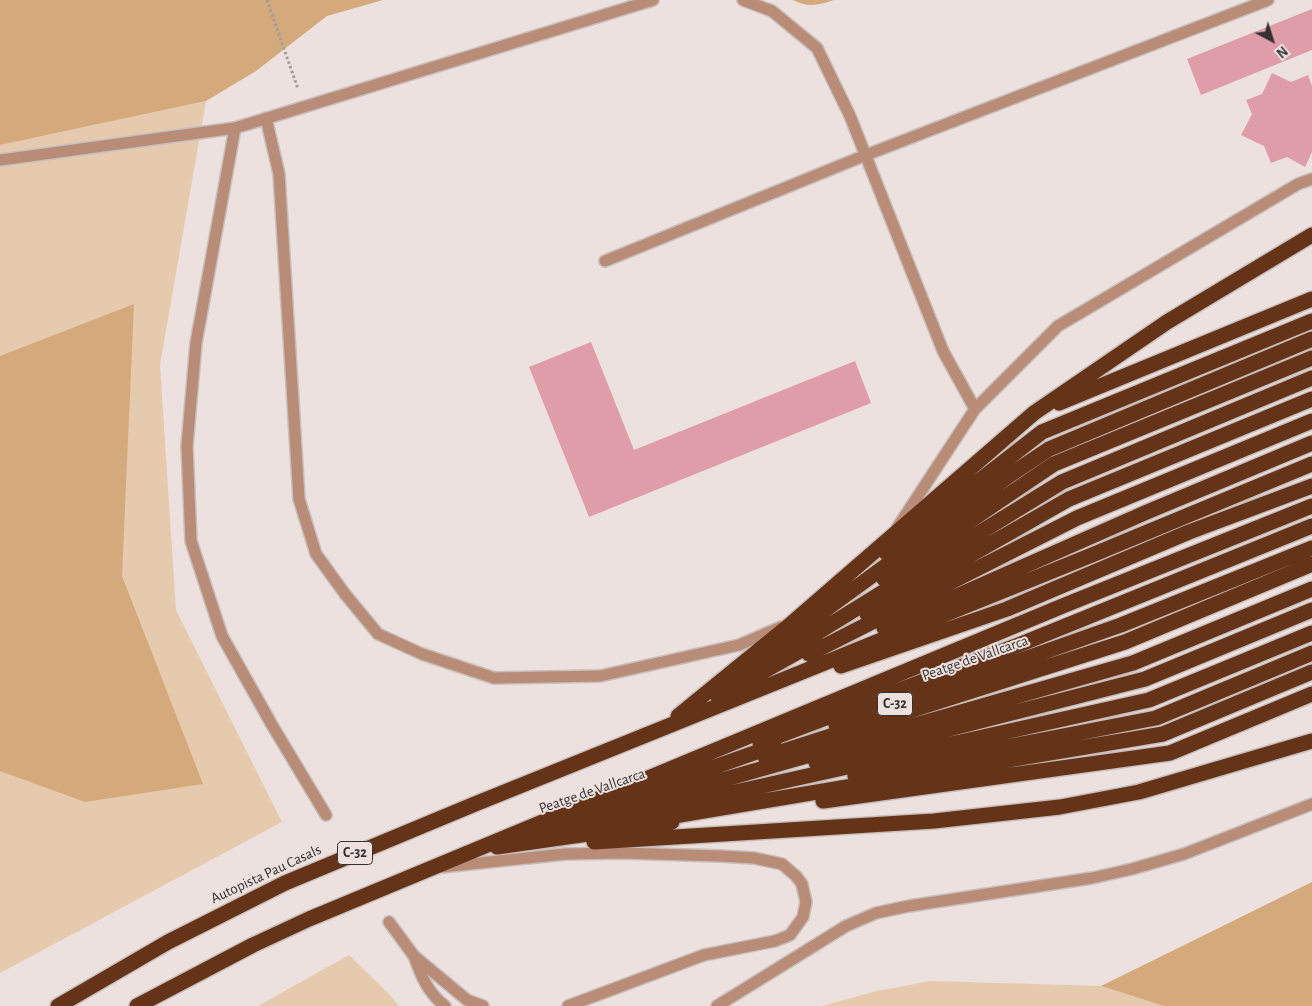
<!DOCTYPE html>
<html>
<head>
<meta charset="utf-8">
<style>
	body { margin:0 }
	#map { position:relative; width:1312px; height:1006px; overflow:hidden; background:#ede1df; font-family:"Alegreya Sans",sans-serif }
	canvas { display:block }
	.north { position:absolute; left:1247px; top:15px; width:50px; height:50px; -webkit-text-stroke:4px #ede1df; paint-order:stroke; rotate:140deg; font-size:14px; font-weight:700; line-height:20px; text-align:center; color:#363131 }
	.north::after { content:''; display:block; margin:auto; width:18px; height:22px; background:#363131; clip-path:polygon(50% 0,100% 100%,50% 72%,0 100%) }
</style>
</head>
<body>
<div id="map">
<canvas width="1312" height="1006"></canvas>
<div class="north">N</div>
</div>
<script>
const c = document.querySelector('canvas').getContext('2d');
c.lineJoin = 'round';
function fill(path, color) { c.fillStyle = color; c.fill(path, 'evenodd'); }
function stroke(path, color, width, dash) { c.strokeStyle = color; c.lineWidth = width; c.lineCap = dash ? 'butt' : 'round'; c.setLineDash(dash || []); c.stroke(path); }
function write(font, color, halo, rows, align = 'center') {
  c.font = font + ' "Alegreya Sans",sans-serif'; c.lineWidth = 4; c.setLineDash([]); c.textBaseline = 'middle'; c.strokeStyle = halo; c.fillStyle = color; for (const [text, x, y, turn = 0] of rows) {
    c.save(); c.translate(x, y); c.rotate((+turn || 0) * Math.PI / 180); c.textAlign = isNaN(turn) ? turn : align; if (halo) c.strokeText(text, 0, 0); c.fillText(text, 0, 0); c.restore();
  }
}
const green = new Path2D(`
	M206,101L160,365L176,610L282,822L0,973V145Z
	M349,955L388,993L399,1006H258Z
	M931,981L1101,986L1164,1006H822L877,991Z`);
const forest = new Path2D(`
	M0,0H383L327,16L256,71L206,101L0,145Z
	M793,0H834C819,5 808,8 793,0Z
	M134,304L122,576L203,784L85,802L0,771V356Z
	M1312,882V1006H1164L1101,986Z`);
const building = new Path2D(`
	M1312,9V50L1201,95L1187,59Z
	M1272,73L1291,82L1308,75L1312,86V152L1305,167L1287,157L1271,163L1264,146L1241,135L1252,114L1246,100L1262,94Z
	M591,342L634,450L855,361L871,403L589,517L529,367Z`);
const path = new Path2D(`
	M267,0L298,89`);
const service = new Path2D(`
	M743,0L772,11L817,48L850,116L943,351L975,409
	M266,118L279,174L299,499L316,554L345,594L378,634L422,654L494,678L600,676L739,645L781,627
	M235,128L196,343L187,446L191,541L222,636L272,725L326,815
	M0,160L235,128L653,0
	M605,261L866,155L1268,0
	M897,528L975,409L1058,326L1298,184L1312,179
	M442,867L565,854L621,853L720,856L754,858L782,864L796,876L802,884L806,902L803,917L790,935L775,941L704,955L568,1006
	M389,922L414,956
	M445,1006C428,993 421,976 414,956L467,1000L483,1006
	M717,1006L846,926L876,913L909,906L1092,878L1132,869L1184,854L1312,804`);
const motorway = new Path2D(`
	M1059,403L1312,299
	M886,553L1042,432L1312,321
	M884,579L1054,464L1312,358
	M867,614L1069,499L1312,399
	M884,628L1147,512L1312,443
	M795,632L1010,475L1049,449L1312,339
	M802,642L1062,482L1312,378
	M809,654L1077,518L1312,421
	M841,666L1007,609L1189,532L1312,486
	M743,674L809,630
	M718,697L816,642
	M678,716L792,623L1034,413L1167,322L1312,235
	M836,725L1121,625L1312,548
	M760,743L1021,644L1312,526
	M765,757L1125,642L1312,564
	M816,763L1145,679L1312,610
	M855,776L1156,718L1312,653
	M626,798L774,746
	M823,801L1170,753L1312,694
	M631,806L1133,663L1312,589
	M577,817L636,798
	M662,818L1163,734L1312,672
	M582,826L1149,700L1312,633
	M528,837L590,821
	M594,842L934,821L1060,807L1139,792L1312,741
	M497,847L672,822
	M58,1006L168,942L285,883L475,804L1092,555L1312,464
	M137,1006L253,945L309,919L1065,605L1312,506`);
const shields = [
	[895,704,35],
	[355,853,35]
];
const shieldNames = [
	["C-32",895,704],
	["C-32",355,853]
];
const streetNames = [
	["Peatge de Vallcarca",975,658,-19],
	["Peatge de Vallcarca",592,791,-19],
	["Autopista Pau Casals",266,874,-25]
];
fill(green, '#e6caae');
fill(forest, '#d4a97c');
fill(building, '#de9da9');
stroke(service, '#c8bebc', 14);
stroke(motorway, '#c8bebc', 18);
stroke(path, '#a39a99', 3, [2.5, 2.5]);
stroke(service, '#b88c76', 11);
stroke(motorway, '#653317', 15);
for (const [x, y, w] of shields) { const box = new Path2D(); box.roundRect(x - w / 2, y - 11.5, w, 23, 4); c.fillStyle = '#ede1df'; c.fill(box); stroke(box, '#363131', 1); }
write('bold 14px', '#363131', null, shieldNames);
write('15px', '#363131', '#ede1df', streetNames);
</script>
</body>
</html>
